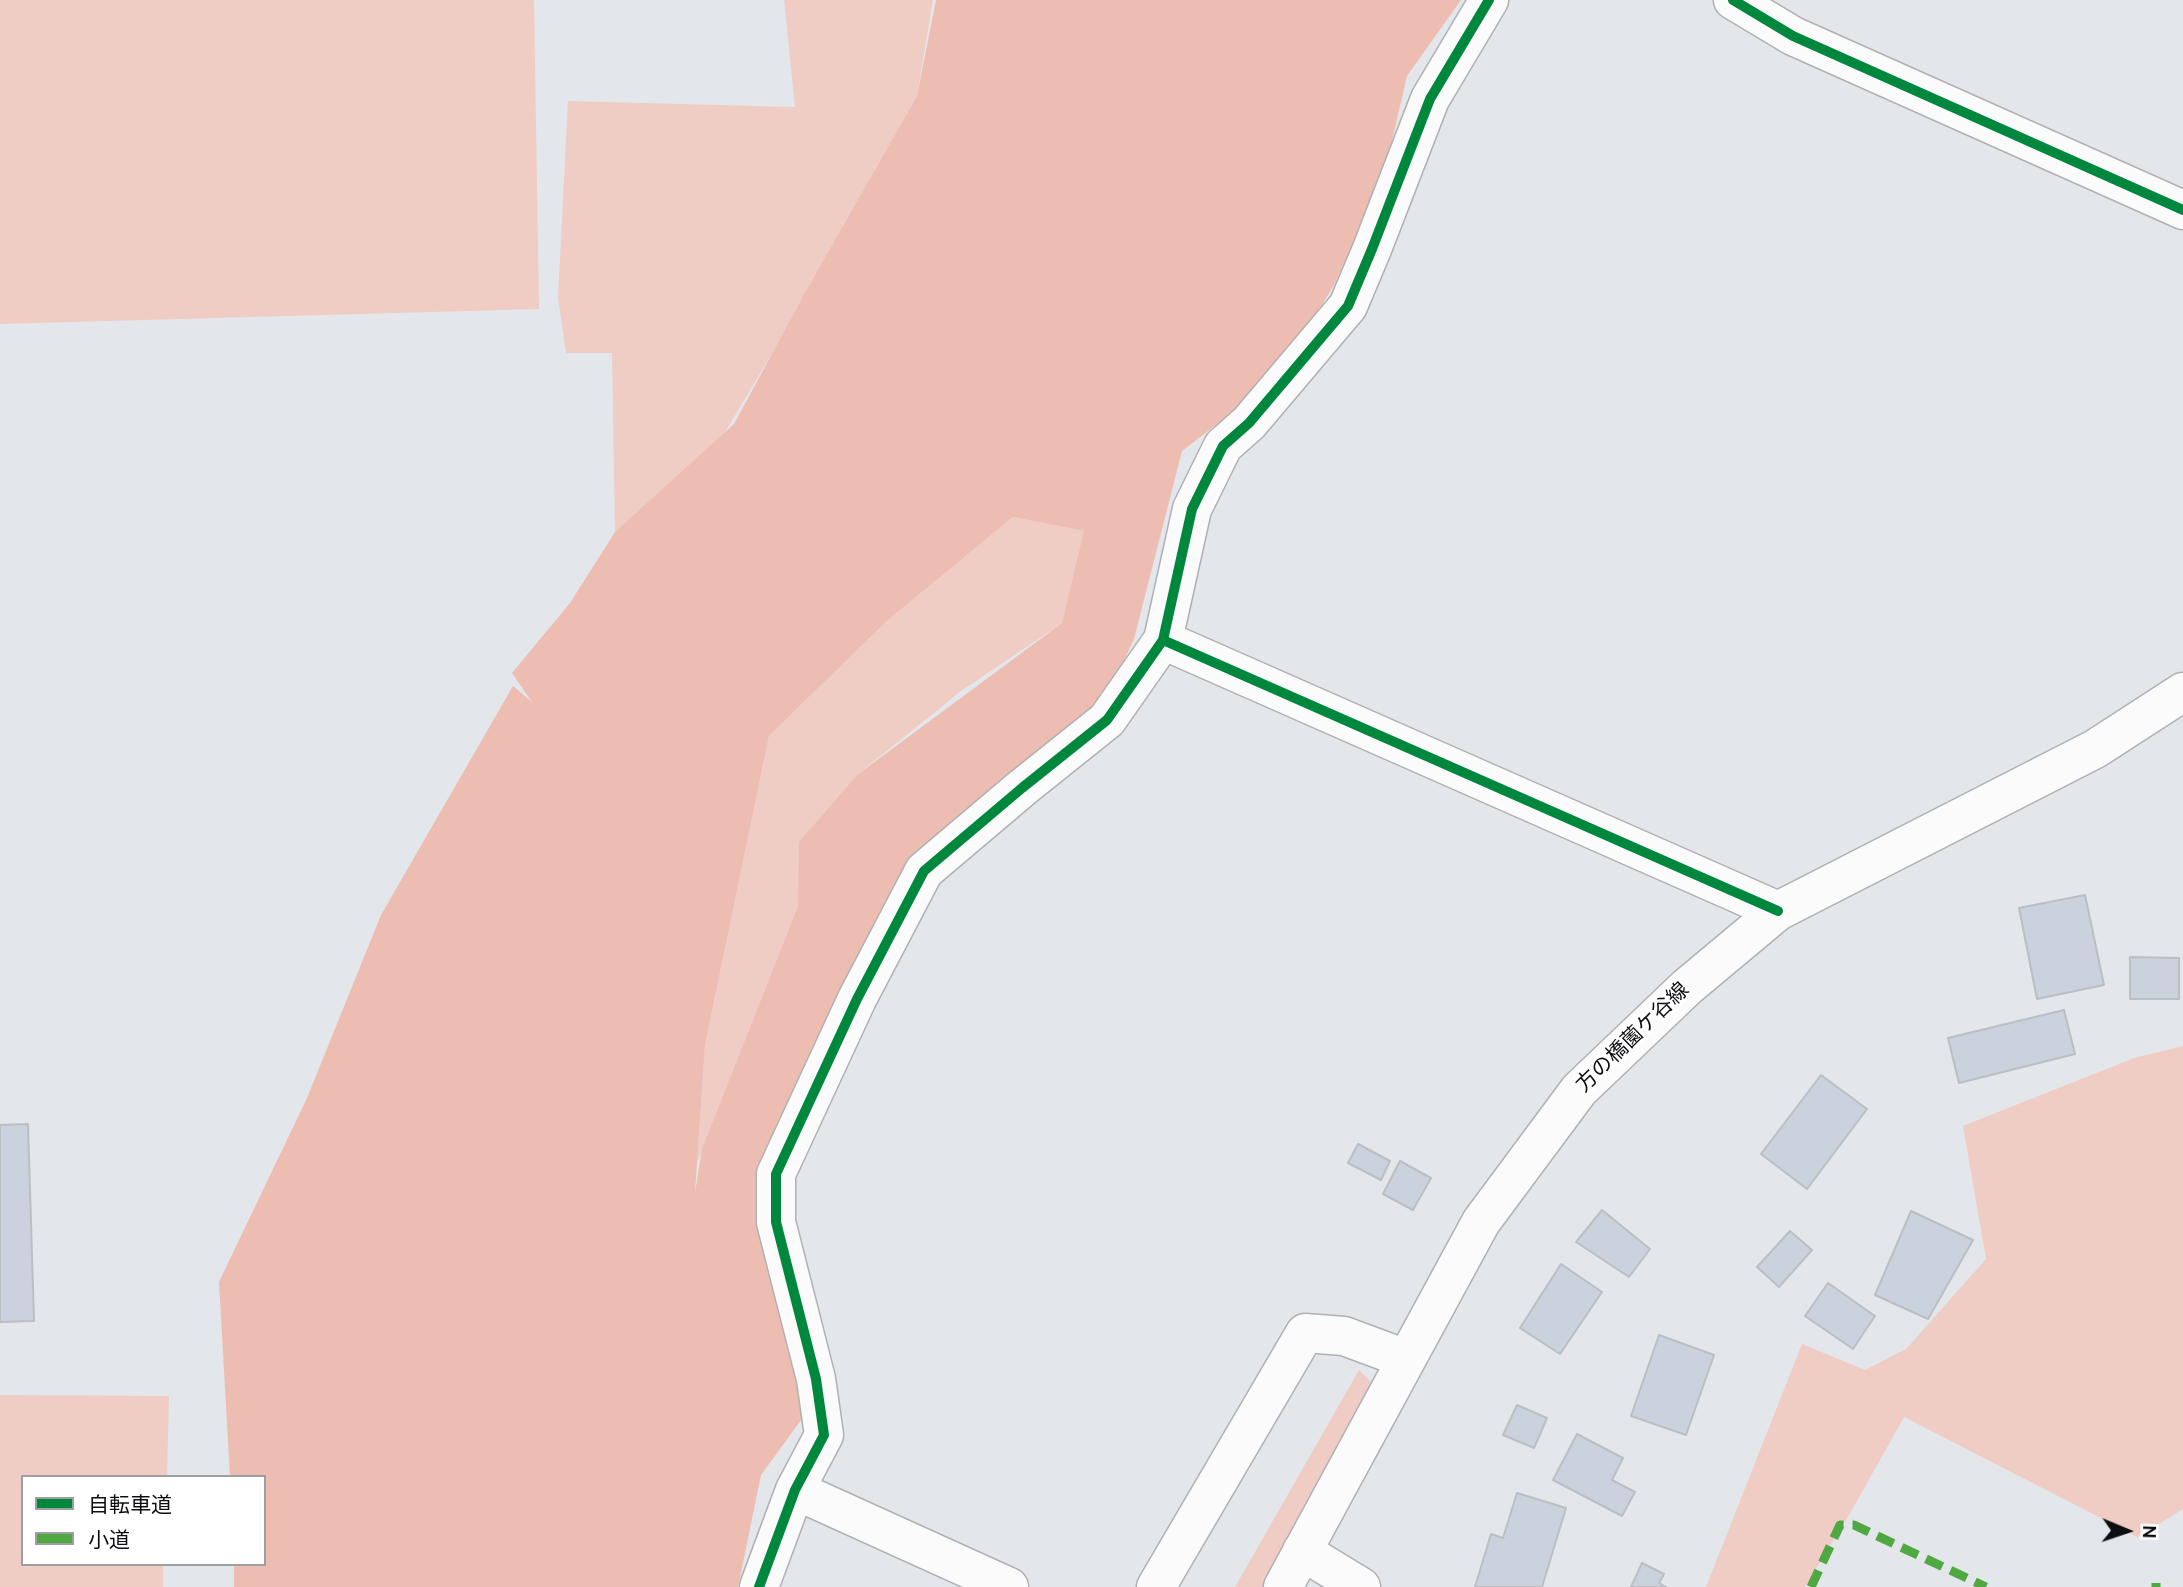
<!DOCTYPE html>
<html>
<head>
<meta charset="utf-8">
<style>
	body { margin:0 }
	#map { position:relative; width:2183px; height:1587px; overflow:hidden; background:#e3e6ea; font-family:Overpass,"Noto Sans JP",sans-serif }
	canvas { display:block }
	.legend { position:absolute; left:21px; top:1475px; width:245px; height:91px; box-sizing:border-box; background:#fff; border:2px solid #9e9fa0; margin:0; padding:9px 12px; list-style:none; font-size:21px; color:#0c0e11 }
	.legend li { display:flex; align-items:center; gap:14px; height:35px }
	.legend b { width:35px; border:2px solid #9e9fa0 }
	.north { position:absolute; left:2092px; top:1496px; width:70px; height:70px; -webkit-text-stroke:5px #fff; paint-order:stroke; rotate:92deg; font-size:19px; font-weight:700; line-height:28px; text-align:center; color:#0c0e11 }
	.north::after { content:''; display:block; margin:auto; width:24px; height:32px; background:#0c0e11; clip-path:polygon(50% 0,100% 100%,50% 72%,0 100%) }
</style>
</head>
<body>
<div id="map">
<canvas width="2183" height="1587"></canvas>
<ul class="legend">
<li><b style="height:9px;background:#00873e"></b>自転車道</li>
<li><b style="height:9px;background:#50a842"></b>小道</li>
</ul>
<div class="north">N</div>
</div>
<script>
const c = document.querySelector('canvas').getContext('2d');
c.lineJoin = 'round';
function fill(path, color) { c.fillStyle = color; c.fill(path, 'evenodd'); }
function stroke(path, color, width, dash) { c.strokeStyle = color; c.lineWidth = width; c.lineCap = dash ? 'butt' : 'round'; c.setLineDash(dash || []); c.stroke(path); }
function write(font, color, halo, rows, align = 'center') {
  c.font = font + ' Overpass,"Noto Sans JP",sans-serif'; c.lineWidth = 6; c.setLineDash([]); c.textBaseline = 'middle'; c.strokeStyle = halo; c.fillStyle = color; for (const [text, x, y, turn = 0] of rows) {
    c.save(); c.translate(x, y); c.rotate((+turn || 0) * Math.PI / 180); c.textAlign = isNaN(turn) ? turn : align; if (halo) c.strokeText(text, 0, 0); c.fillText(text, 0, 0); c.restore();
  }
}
const green = new Path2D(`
	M0,0H534L539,309L0,324Z
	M784,0H933L917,96L776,347L703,469L615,532L612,353H566L558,298L568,101L795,107Z
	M1013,517L1085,531L1062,623L961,691L857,775L804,837L798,906L697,1163L705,1045L769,736L888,620Z
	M2183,1046V1509L2138,1537L1904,1417L1852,1510L1805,1587H1706L1802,1344L1865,1370L1906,1349L1986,1259L1963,1126L2134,1058Z
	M1359,1370L1375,1386L1264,1587H1235Z
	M0,1395L169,1396L167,1477H23V1564H163V1587H0Z`);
const forest = new Path2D(`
	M936,0H1461L1407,76L1384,175L1334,285L1277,378L1182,451L1134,639L1102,708L953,839L776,1174L812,1405L761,1475L738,1587H234V1564H264V1477H230L219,1282L307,1098L381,915L513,686L532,702L512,673L570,603L615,532L734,424L805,293L917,96ZM1013,517L1084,531L1062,623L857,775L799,842L798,906L702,1149L695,1193L705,1045L769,736L888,620Z`);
const building = new Path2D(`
	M2085,895L2104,985L2037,999L2019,908Z
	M2130,957L2179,958V999H2130Z
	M2064,1010L2075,1054L1959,1083L1948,1038Z
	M1821,1075L1867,1109L1807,1189L1761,1154Z
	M28,1124L34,1321L0,1322V1125Z
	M1358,1144L1390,1161L1381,1180L1348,1163Z
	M1400,1161L1431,1178L1413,1210L1383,1194Z
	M1602,1210L1650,1249L1629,1277L1576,1242Z
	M1911,1211L1973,1240L1928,1319L1875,1295Z
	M1790,1231L1812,1250L1779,1287L1757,1267Z
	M1561,1264L1602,1292L1560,1354L1520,1328Z
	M1828,1283L1875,1316L1853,1349L1805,1316Z
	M1659,1335L1714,1355L1686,1435L1631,1416Z
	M1517,1405L1547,1418L1534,1448L1503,1435Z
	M1577,1434L1623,1458L1612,1480L1635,1492L1622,1516L1553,1480Z
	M1517,1493L1566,1508L1542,1587H1475L1491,1534L1503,1538Z
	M1642,1563L1664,1574L1659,1583L1666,1587H1631Z`);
const minor = new Path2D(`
	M1733,0L1793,36L2183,210
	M1163,640L1778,911
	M795,1490L1009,1587
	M1302,1551L1361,1587
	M759,1587L795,1490L824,1435L816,1379L776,1222V1174L857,999L924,871L1022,788L1107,720L1163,640L1192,509L1223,446L1249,423L1348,306L1372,249L1430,99L1489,0
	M1156,1587L1305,1333L1344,1336L1406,1359`);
const major = new Path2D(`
	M1283,1587L1481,1222L1579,1090L1687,987L1778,911L2095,749L2183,692`);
const quiet = new Path2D(`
	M2156,1583V1587
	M1811,1587L1840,1525H1854L1986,1587`);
const cycleway = new Path2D(`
	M1733,0L1793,36L2183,210
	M1163,640L1778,911
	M759,1587L795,1490L824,1435L816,1379L776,1222V1174L857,999L924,871L1022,788L1107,720L1163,640L1192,509L1223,446L1249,423L1348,306L1372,249L1430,99L1489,0`);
const streetNames = [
	["方の橋薗ケ谷線",1634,1039,-44]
];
fill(green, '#f0cdc4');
fill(forest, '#edbdb1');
fill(building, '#cad2de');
stroke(building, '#bcbfc2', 2);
stroke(minor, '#afb1b4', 41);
stroke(major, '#afb1b4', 41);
stroke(minor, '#fbfbfc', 38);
stroke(major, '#fbfbfc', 38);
stroke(quiet, '#50a842', 9, [18, 9]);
stroke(cycleway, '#00873e', 10);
write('21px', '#0c0e11', '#fff', streetNames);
</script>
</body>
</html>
